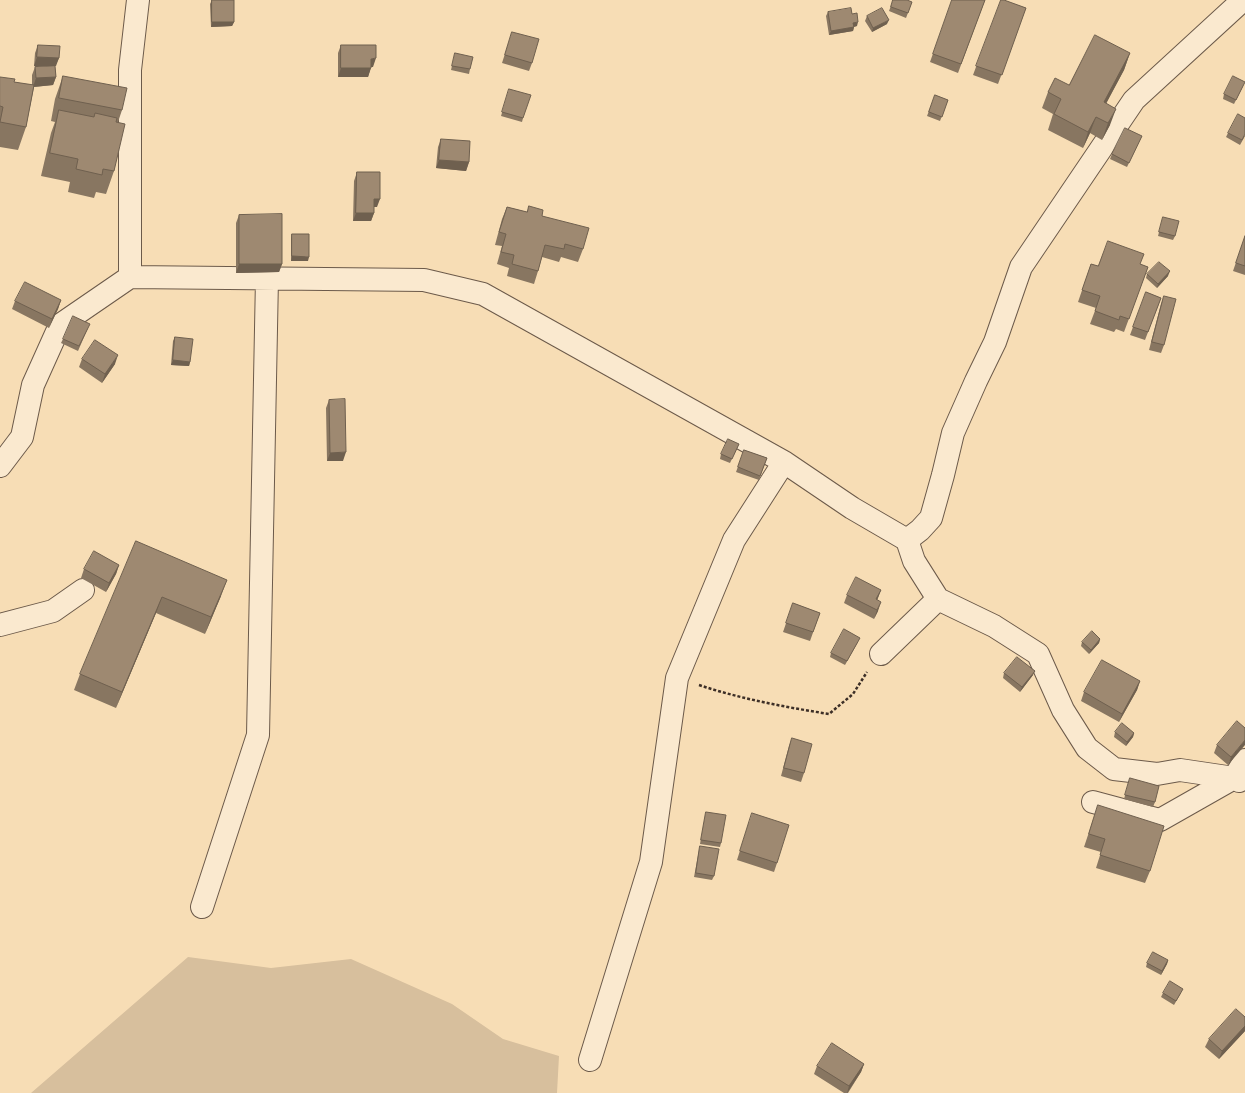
<!DOCTYPE html>
<html>
<head>
<meta charset="utf-8">
<style>
	body { margin:0 }
	canvas { display:block; background:#f7ddb5 }
</style>
</head>
<body>
<canvas width="1245" height="1093"></canvas>
<script>
const c = document.querySelector('canvas').getContext('2d');
c.lineJoin = 'round';
function fill(path, color) { c.fillStyle = color; c.fill(path, 'evenodd'); }
function stroke(path, color, width, dash) { c.strokeStyle = color; c.lineWidth = width; c.lineCap = dash ? 'butt' : 'round'; c.setLineDash(dash || []); c.stroke(path); }
const green = new Path2D(`
	M188,957L271,968L351,959L452,1004L503,1039L559,1056L557,1093H31Z`);
const path = new Path2D(`
	M699,685C741,699 785,707 829,714L853,694L867,672`);
const minor = new Path2D(`
	M130,277V70L138,0
	M0,466L22,437L33,385L60,325L130,277L424,280L483,294L784,462L852,508L907,540L914,561L938,599L994,626L1038,654L1063,710L1087,748L1114,769L1157,774L1180,770L1234,778L1245,760
	M907,540L920,530L931,518L943,475L953,433L976,381L995,342L1021,267L1134,100L1243,0
	M0,625L53,611L83,590
	M881,654L938,599
	M1093,802L1160,820L1234,778L1239,781
	M202,907L258,735L267,278
	M590,1060L651,862L677,678L734,540L784,462`);
const wall = new Path2D(`
	M212,0L234,22L232,26L211,27L210,4Z
	M893,0L912,2L906,18L889,11Z
	M952,0H985L958,73L930,62Z
	M1001,0L1026,8L998,84L973,75Z
	M828,12L852,14L857,26L854,27L853,31L829,35L826,16Z
	M867,16L887,24L872,32L865,21Z
	M512,32L532,63L529,71L502,63Z
	M38,45L59,58L55,66L56,77L53,85L34,87L26,127L18,150L0,147V77L14,82L32,85V75L35,67L47,66H34L35,53Z
	M341,45L373,67H371L368,77H338V53Z
	M455,53L470,69L469,74L451,70Z
	M1130,53L1124,70L1106,103L1110,125L1102,140L1090,133L1083,148L1048,130L1053,114L1042,108L1048,92L1069,85Z
	M63,76L122,110L118,122L114,171L106,194L96,192L94,198L68,192L70,182L41,176L51,133L55,122L51,121L55,99Z
	M1243,86L1234,104L1223,99L1224,94Z
	M508,93L523,118L522,122L501,116Z
	M935,95L948,100L940,121L927,116Z
	M1228,133L1245,136L1240,145L1226,137Z
	M1142,136L1127,167L1110,159L1112,154Z
	M441,139L469,162L466,171L436,168L438,147Z
	M357,172L377,207H374V213L371,221H353L354,181Z
	M529,206L583,249L578,262L561,257L559,262L542,257L538,271L534,284L507,276L509,268L497,264L502,246L495,245L502,219L507,207L527,212Z
	M239,215L282,264L279,272L236,273V223Z
	M1163,217L1175,236L1173,240L1158,236Z
	M292,234L308,261H291V238Z
	M1245,236V275L1233,271Z
	M1091,264L1098,266L1140,264L1148,267L1124,332L1116,329L1114,332L1090,324L1096,308L1078,302Z
	M1147,274L1168,276L1157,288L1146,278Z
	M1146,292L1161,298L1145,340L1130,335Z
	M1164,296V345L1161,353L1149,350L1161,304Z
	M61,300L58,309L49,328L12,309L15,301Z
	M88,328L78,351L61,343L63,339Z
	M175,337L190,362L189,366L171,365L173,341Z
	M82,359L115,364L102,383L79,367Z
	M329,400L343,461H327L326,408Z
	M739,444L730,463L720,459L721,454Z
	M744,450L767,458L759,480L736,472Z
	M136,541L221,596L205,634L156,613L116,708L74,690L80,674Z
	M119,565L116,574L106,592L81,578L84,569Z
	M881,590L877,600L878,611L874,619L844,603L847,595Z
	M793,603L820,613L810,641L783,632Z
	M1100,639L1099,643L1089,654L1081,646L1082,642Z
	M858,642L845,665L830,657L831,653Z
	M1004,673L1033,675L1020,692L1003,678Z
	M1140,681L1137,690L1119,722L1081,701L1084,692Z
	M1245,728L1228,765L1214,753L1217,745Z
	M1115,732L1134,733L1133,737L1126,746L1114,737Z
	M792,738L804,773L801,782L781,776L789,746Z
	M1130,778L1155,802L1153,807L1124,799Z
	M1098,805L1150,871L1145,883L1096,868L1101,852L1084,847Z
	M706,812L721,843L720,847L700,844L705,816Z
	M749,822L777,863L774,872L737,860Z
	M700,846L714,876L712,880L694,877L699,850Z
	M1168,960L1167,964L1161,975L1146,967L1147,963Z
	M1163,993H1181L1174,1005L1161,997Z
	M1245,1017V1031L1219,1059L1205,1047L1209,1039Z
	M864,1064L861,1072L848,1093H844L814,1074L817,1066Z`);
const shadedWall = new Path2D(`
	M889,20L887,24L872,32L873,28Z
	M212,22H234L232,26L211,27Z
	M858,22L857,26L852,27L853,23Z
	M854,27L853,31L829,35L831,31Z
	M1130,53L1124,70L1098,119L1104,102Z
	M37,57L59,58L56,66H34Z
	M376,58L373,67H368L371,59Z
	M341,68H371L368,77H338Z
	M56,77L53,85L33,87L36,78Z
	M1116,109L1110,125L1102,140L1108,123Z
	M1096,117L1090,133L1083,148L1088,132Z
	M439,160L469,162L466,171L436,168Z
	M374,199H380L377,207H371Z
	M356,213H374L371,221H353Z
	M292,256L309,257L308,261H291Z
	M239,264H282L279,272L236,273Z
	M1170,271L1168,276L1157,288L1158,284Z
	M61,300L58,309L49,328L52,319Z
	M118,355L115,364L102,383L105,374Z
	M173,360L190,362L189,366L171,365Z
	M346,452L343,461H327L330,453Z
	M119,565L116,574L106,592L109,583Z
	M227,580L221,596L205,634L211,617Z
	M881,590L878,598L873,608L876,599Z
	M162,597L156,613L116,708L122,692Z
	M881,602L878,611L874,619L877,610Z
	M1100,639L1099,643L1089,654L1091,650Z
	M1035,671L1033,675L1020,692L1022,687Z
	M1140,681L1137,690L1119,722L1122,714Z
	M1134,733L1133,737L1126,746L1127,742Z
	M1245,740V745L1228,765L1231,757Z
	M1168,960L1167,964L1161,975L1162,971Z
	M1245,1026V1031L1219,1059L1222,1051Z
	M864,1064L861,1072L847,1093L849,1086Z`);
const building = new Path2D(`
	M212,0H234V22H212Z
	M893,0H907L912,2L908,13L891,7Z
	M952,0H985L961,64L933,54Z
	M1001,0H1004L1026,8L1002,75L976,66Z
	M851,8L852,14L857,13L858,22L853,23L854,27L831,31L828,12Z
	M882,8L889,20L873,28L867,16Z
	M512,32L539,39L532,63L505,55Z
	M1095,35L1130,53L1104,102L1116,109L1108,123L1096,117L1088,132L1054,114L1061,99L1048,92L1055,78L1069,85Z
	M38,45L60,46L59,58L37,57Z
	M341,45H376V58L371,59V68H341Z
	M455,53L473,57L470,69L452,66Z
	M55,66L56,77L36,78L35,67Z
	M63,76L127,88L122,110L59,98Z
	M1233,76L1245,82L1236,100L1224,94Z
	M0,77L15,79L14,82L34,85L26,127L0,122L3,107L0,106Z
	M509,89L531,95L523,118L502,112Z
	M935,95L948,100L942,117L929,112Z
	M59,110L94,117L95,113L117,118L116,122L125,124L114,171L103,169L102,175L76,169L78,159L50,153Z
	M1238,114L1245,118V134L1242,140L1228,133Z
	M1125,128L1142,136L1129,163L1112,154Z
	M441,139L470,141L469,162L439,160Z
	M357,172H380V199H374V213H356Z
	M529,206L543,210L542,216L589,228L583,249L565,244L564,249L545,245L538,271L512,264L514,255L501,252L506,234L499,232L507,207L527,212Z
	M282,214V264H239V215Z
	M1163,217L1179,221L1175,236L1159,232Z
	M292,234H309V257L292,256Z
	M1245,236V266L1236,263Z
	M1108,241L1144,254L1140,264L1148,267L1129,319L1120,316L1119,320L1095,311L1100,296L1082,290L1091,264L1098,266Z
	M1159,262L1170,271L1158,284L1147,274Z
	M25,282L61,300L52,319L15,301Z
	M1146,292L1161,298L1148,332L1133,327Z
	M1164,296L1176,299L1164,345L1152,342Z
	M73,316L90,324L79,346L63,339Z
	M175,337L193,339L190,362L173,360Z
	M95,340L118,355L105,374L82,359Z
	M345,399L346,452L330,453L329,400Z
	M728,439L739,444L732,459L721,454Z
	M744,450L767,458L760,476L738,467Z
	M136,541L227,580L211,617L162,597L122,692L80,674Z
	M94,551L119,565L109,583L84,569Z
	M856,577L881,590L876,599L881,602L877,610L847,595Z
	M793,603L820,613L813,632L786,623Z
	M844,629L860,638L847,661L831,653Z
	M1092,631L1100,639L1091,650L1082,642Z
	M1017,657L1035,671L1022,687L1004,673Z
	M1102,660L1140,681L1122,714L1084,692Z
	M1237,721L1245,728V740L1231,757L1217,745Z
	M1122,723L1134,733L1127,742L1115,732Z
	M792,738L812,744L804,773L784,768Z
	M1130,778L1159,786L1155,802L1125,795Z
	M1098,805L1164,826L1150,871L1100,855L1105,839L1089,834Z
	M706,812L726,815L721,843L701,840Z
	M752,813L789,825L777,863L740,851Z
	M700,846L719,849L714,876L696,873Z
	M1153,952L1168,960L1162,971L1147,963Z
	M1170,981L1183,989L1176,1001L1163,993Z
	M1236,1009L1245,1017V1026L1222,1051L1209,1039Z
	M832,1043L864,1064L849,1086L817,1066Z`);
fill(green, '#d7bf9d');
stroke(minor, '#6c5a4a', 24);
stroke(path, '#3d2f27', 2.5, [3, 2]);
stroke(minor, '#fae9cf', 22);
fill(wall, '#887661');
fill(shadedWall, '#6f604f');
fill(building, '#9e8971');
stroke(building, '#6f604f', 1);
</script>
</body>
</html>
